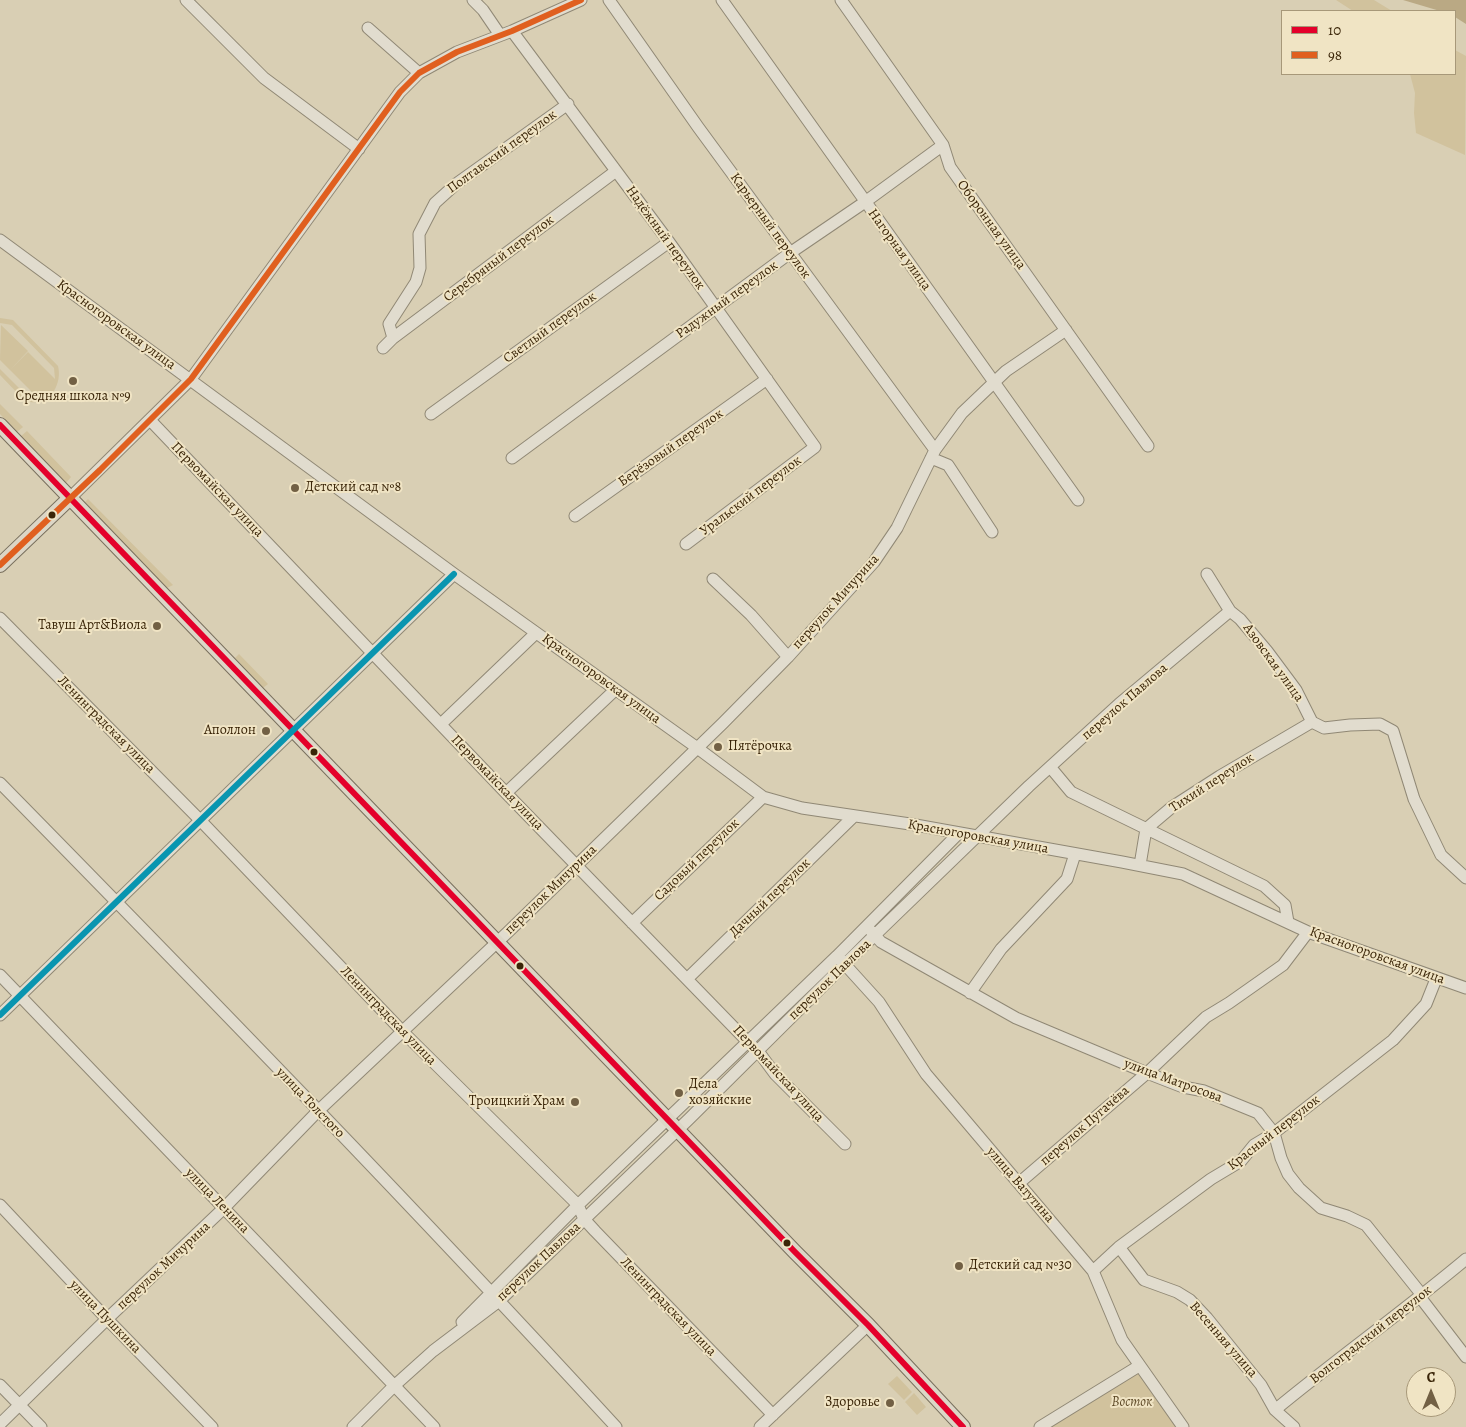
<!DOCTYPE html>
<html>
<head>
<meta charset="utf-8">
<style>
	body { margin:0 }
	#map { position:relative; width:1466px; height:1427px; overflow:hidden; background:#d9cfb4; font-family:Alegreya,serif }
	canvas { display:block }
	.legend { position:absolute; left:1281px; top:10px; width:175px; height:65px; box-sizing:border-box; background:#f0e4c4; border:1px solid #a79879; margin:0; padding:6px 9px; list-style:none; font-size:15px; color:#3a2508 }
	.legend li { display:flex; align-items:center; gap:10px; height:25px }
	.legend b { width:25px; border:1px solid #a79879 }
	.north { position:absolute; left:1406px; top:1367px; width:50px; height:50px; box-sizing:border-box; background:#f0e4c4; border:1px solid #a79879; border-radius:50%; rotate:0deg; font-size:14px; font-weight:700; line-height:20px; text-align:center; color:#3a2508 }
	.north::after { content:''; display:block; margin:auto; width:18px; height:22px; background:#726044; clip-path:polygon(50% 0,100% 100%,50% 72%,0 100%) }
</style>
</head>
<body>
<div id="map">
<canvas width="1466" height="1427"></canvas>
<ul class="legend">
<li><b style="height:6px;background:#e4002b"></b>10</li>
<li><b style="height:6px;background:#e05f1f"></b>98</li>
</ul>
<div class="north">С</div>
</div>
<script>
const c = document.querySelector('canvas').getContext('2d');
c.lineJoin = 'round';
function fill(path, color) { c.fillStyle = color; c.fill(path, 'evenodd'); }
function stroke(path, color, width, dash) { c.strokeStyle = color; c.lineWidth = width; c.lineCap = dash ? 'butt' : 'round'; c.setLineDash(dash || []); c.stroke(path); }
function write(font, color, halo, rows, align = 'center') {
  c.font = font + ' Alegreya,serif'; c.lineWidth = 4; c.setLineDash([]); c.textBaseline = 'middle'; c.strokeStyle = halo; c.fillStyle = color; for (const [text, x, y, turn = 0] of rows) {
    c.save(); c.translate(x, y); c.rotate((+turn || 0) * Math.PI / 180); c.textAlign = isNaN(turn) ? turn : align; if (halo) c.strokeText(text, 0, 0); c.fillText(text, 0, 0); c.restore();
  }
}
const green = new Path2D(`
	M1336,0H1374L1392,11H1353Z
	M1455,50L1466,56L1465,155L1416,133L1414,113L1415,93L1410,74H1455Z
	M0,318L13,320L58,366C63,386 47,410 24,400L0,375V369L27,396L37,397L10,370L28,352L55,379L54,368L12,325L0,323Z
	M1,325L28,351L10,370L0,360Z
	M0,404L23,427L17,432L0,414Z
	M27,431L71,477L66,483L21,436Z
	M88,499L173,585L167,588L84,503Z
	M239,654L268,684L263,688L235,658Z
	M1139,1370L1178,1427H1049Z
	M897,1376L912,1392L904,1400L888,1384Z
	M914,1393L926,1407L917,1415L905,1402Z`);
const water = new Path2D(`
	M1403,0H1466V24L1455,17V11H1440Z`);
const minor = new Path2D(`
	M186,0L264,78L359,149
	M473,0L483,10L500,35
	M609,0L698,127L935,450
	M722,0L1078,500
	M841,0L943,145L950,167L1148,446
	M368,28L419,73
	M512,31L669,242L815,447L686,544
	M0,240L454,574L696,747L763,797L802,808L910,824L1122,862L1183,874L1308,932L1466,988
	M393,338L389,324L416,282L420,268L419,234L435,203L456,184L568,104
	M383,348L393,338L616,171
	M431,414L669,242
	M150,420L506,793L748,1042L758,1051L775,1074L845,1144
	M512,458L790,253L865,202L943,145
	M931,458L948,465L992,532
	M71,497L191,379L400,92L419,73L457,52L512,31L581,0
	M575,516L767,379
	M1207,574L1230,611L1240,619L1267,651L1296,690L1312,722L1324,728L1350,725L1380,724L1393,731L1414,799L1441,855L1466,878
	M713,579L751,615L788,657
	M0,618L200,820L402,1031L578,1205L584,1219L595,1231L773,1415
	M441,724L536,633
	M1051,768L1071,792L1264,886L1285,905L1288,922
	M0,783C208,995 415,1208 616,1427
	M506,793L615,690
	M1140,865L1146,829L1172,807L1220,776L1312,722
	M632,923L763,797
	M871,931L881,942L1016,1018L1147,1073L1183,1087L1204,1091L1258,1113L1274,1133L1281,1158L1288,1174L1299,1188L1321,1208L1347,1216L1366,1225L1422,1295
	M840,959L879,1002L926,1074L1093,1271L1122,1340L1183,1427
	M0,975L434,1427
	M687,979L854,816
	M970,993L1001,949L1067,879L1075,854
	M0,1015L454,574
	M1019,1183L1147,1073L1206,1017L1229,1003L1283,965L1308,932
	M0,1205L107,1319L212,1427
	M1119,1247L1144,1280L1177,1292L1190,1300L1207,1318L1261,1385L1275,1410L1294,1427
	M1093,1271L1119,1247L1211,1179L1241,1161L1254,1145L1274,1133L1393,1040L1426,1004L1436,979
	M1420,1297L1466,1357
	M462,1322L578,1205L837,956L958,834
	M0,1385L41,1427
	M1275,1410C1338,1358 1404,1311 1466,1259
	M0,1424L107,1319L224,1208L318,1111L508,932L723,723L788,657L874,562L897,528L935,450L962,413L1006,371L1066,330
	M353,1427L394,1386L433,1351L499,1301L689,1119L845,964L1029,786L1119,704L1230,611
	M760,1427L868,1325
	M1040,1427L1139,1366`);
const major = new Path2D(`
	M0,425L795,1252L868,1325L963,1427
	M0,565L71,497`);
const bus1 = new Path2D(`
	M0,425L795,1252L868,1325L963,1427`);
const bus2 = new Path2D(`
	M0,565L100,470L191,379L400,92L419,73L457,52L512,31L581,0`);
const bus3 = new Path2D(`
	M0,1015L454,574`);
const markers = [
	[73,381,5,"#726044"],
	[295,488,5,"#726044"],
	[52,515,4.5,"#3a2508"],
	[157,626,5,"#726044"],
	[266,731,5,"#726044"],
	[718,747,5,"#726044"],
	[314,752,4.5,"#3a2508"],
	[520,966,4.5,"#3a2508"],
	[679,1093,5,"#726044"],
	[575,1102,5,"#726044"],
	[787,1243,4.5,"#3a2508"],
	[959,1266,5,"#726044"],
	[890,1403,5,"#726044"]
];
const streetNames = [
	["Полтавский переулок",502,152,-36],
	["Оборонная улица",991,225,54],
	["Карьерный переулок",770,226,54],
	["Надёжный переулок",665,238,54],
	["Нагорная улица",899,250,54],
	["Серебряный переулок",499,259,-37],
	["Радужный переулок",727,300,-36],
	["Красногоровская улица",116,325,36],
	["Светлый переулок",550,328,-36],
	["Берёзовый переулок",671,448,-35],
	["Первомайская улица",217,490,46],
	["Уральский переулок",751,496,-37],
	["переулок Мичурина",836,602,-48],
	["Азовская улица",1273,663,54],
	["Красногоровская улица",601,679,36],
	["переулок Павлова",1125,702,-41],
	["Ленинградская улица",106,725,45],
	["Первомайская улица",497,783,46],
	["Тихий переулок",1212,783,-33],
	["Красногоровская улица",978,837,10],
	["Садовый переулок",697,860,-44],
	["переулок Мичурина",551,890,-44],
	["Дачный переулок",770,898,-44],
	["Красногоровская улица",1377,956,20],
	["переулок Павлова",830,980,-44],
	["Ленинградская улица",388,1016,46],
	["Первомайская улица",778,1074,47],
	["улица Матросова",1173,1081,20],
	["улица Толстого",310,1103,46],
	["переулок Пугачёва",1085,1126,-41],
	["Красный переулок",1274,1133,-38],
	["улица Ватутина",1020,1185,49],
	["улица Ленина",217,1201,46],
	["переулок Павлова",539,1262,-43],
	["переулок Мичурина",164,1266,-43],
	["Ленинградская улица",668,1307,46],
	["улица Пушкина",105,1317,46],
	["Волгоградский переулок",1371,1335,-38],
	["Весенняя улица",1223,1340,49]
];
const poiNames = [
	["Средняя школа №9",73,397,"center"],
	["Детский сад №8",305,488],
	["Тавуш Арт&Виола",147,626,"right"],
	["Аполлон",256,731,"right"],
	["Пятёрочка",728,747],
	["Дела",689,1085],
	["хозяйские",689,1101],
	["Троицкий Храм",565,1102,"right"],
	["Детский сад №30",969,1266],
	["Здоровье",880,1403,"right"]
];
const parkNames = [
	["Восток",1132,1403]
];
fill(green, '#d1c29d');
fill(water, '#baa984');
stroke(minor, '#908875', 13);
stroke(major, '#79705e', 16);
stroke(minor, '#e1dcce', 11);
stroke(major, '#dcd6c6', 14);
stroke(bus1, '#e4002b', 6);
stroke(bus2, '#e05f1f', 6);
stroke(bus3, '#0995b0', 6);
for (const [x, y, r, color] of markers) { const dot = new Path2D(); dot.arc(x, y, r, 0, 2 * Math.PI); c.fillStyle = color; c.fill(dot); stroke(dot, '#f0e4c4', 2); }
write('14px', '#3a2508', '#f0e4c4', streetNames);
write('14px', '#3a2508', '#f0e4c4', poiNames, 'left');
write('italic 14px', '#5e4a28', '#f0e4c4', parkNames);
</script>
</body>
</html>
